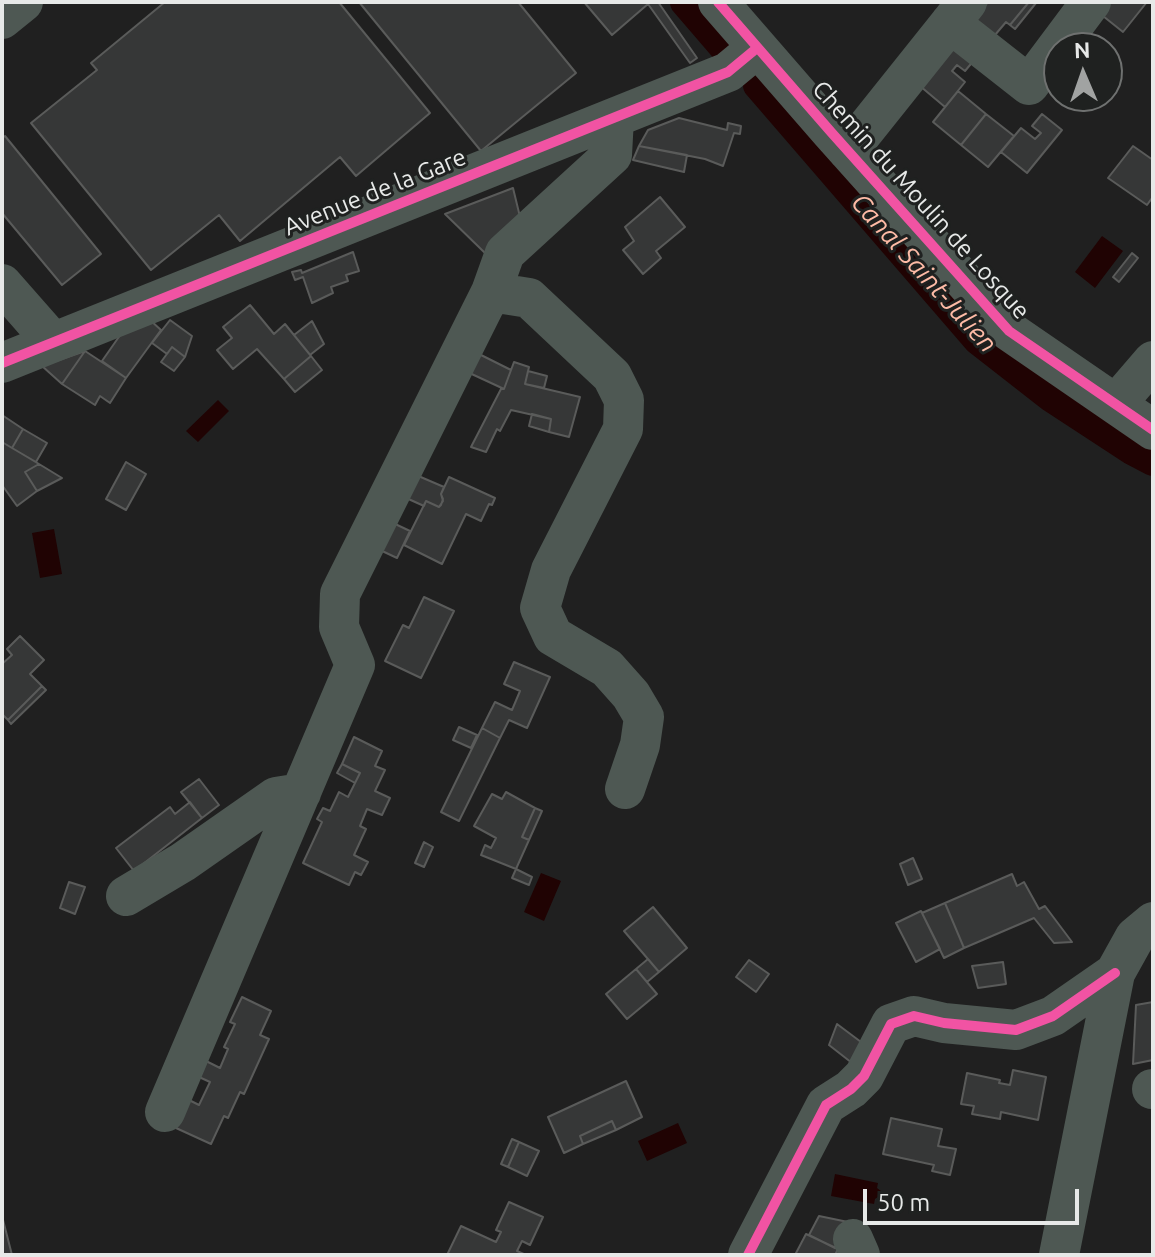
<!DOCTYPE html>
<html>
<head>
<meta charset="utf-8">
<style>
	body { margin:0 }
	#map { position:relative; width:1155px; height:1257px; overflow:hidden; background:#202020; font-family:Ubuntu,sans-serif }
	canvas { display:block }
	.frame { position:absolute; inset:0; border:4px solid #e7e9e8; pointer-events:none }
	.north { position:absolute; left:1043px; top:32px; width:80px; height:80px; box-sizing:border-box; background:#1f2120; border:2px solid #6f7170; border-radius:50%; rotate:358deg; font-size:22px; font-weight:700; line-height:32px; text-align:center; color:#e7e9e8 }
	.north::after { content:''; display:block; margin:auto; width:28px; height:36px; background:#a1a3a2; clip-path:polygon(50% 0,100% 100%,50% 72%,0 100%) }
	.scale { position:absolute; left:863px; top:1189px; width:216px; height:36px; box-sizing:border-box; border:4px solid #e7e9e8; border-top:0; padding-left:10px; font-size:24px; line-height:28px; white-space:nowrap; color:#e7e9e8; -webkit-text-stroke:6px #1f2120; paint-order:stroke }
</style>
</head>
<body>
<div id="map">
<canvas width="1155" height="1257"></canvas>
<div class="frame"></div>
<div class="north">N</div>
<div class="scale">50 m</div>
</div>
<script>
const c = document.querySelector('canvas').getContext('2d');
c.lineJoin = 'round';
function fill(path, color) { c.fillStyle = color; c.fill(path, 'evenodd'); }
function stroke(path, color, width, dash) { c.strokeStyle = color; c.lineWidth = width; c.lineCap = dash ? 'butt' : 'round'; c.setLineDash(dash || []); c.stroke(path); }
function write(font, color, halo, rows, align = 'center') {
  c.font = font + ' Ubuntu,sans-serif'; c.lineWidth = 6; c.setLineDash([]); c.textBaseline = 'middle'; c.strokeStyle = halo; c.fillStyle = color; for (const [text, x, y, turn = 0] of rows) {
    c.save(); c.translate(x, y); c.rotate((+turn || 0) * Math.PI / 180); c.textAlign = isNaN(turn) ? turn : align; if (halo) c.strokeText(text, 0, 0); c.fillText(text, 0, 0); c.restore();
  }
}
const water = new Path2D(`
	M1102,236L1123,251L1095,288L1075,272Z
	M218,400L229,411L198,442L186,431Z
	M54,529L62,574L40,578L32,533Z
	M541,873L561,881L544,921L524,912Z
	M678,1123L687,1143L647,1161L638,1141Z
	M835,1174L878,1183L877,1188L881,1191V1195L875,1199L874,1204L831,1196Z`);
const canal = new Path2D(`
	M685,2L728,52
	M758,85L978,340L1051,397L1132,450L1153,461`);
const building = new Path2D(`
	M165,2H339L430,113L356,176L340,157L240,241L219,215L151,270L31,123L97,70L91,63Z
	M359,2H518L576,73L481,151Z
	M584,2H658L697,58L690,63L648,4L612,35Z
	M988,2H1029L1010,25L1006,22L995,35L974,19Z
	M1029,2L1036,3L1015,29L1010,25Z
	M1106,2H1147L1123,32L1098,12Z
	M955,42L975,59L965,71L957,65L952,71L965,82L945,107L920,86Z
	M958,91L986,114L961,145L933,122Z
	M986,114L1014,136L988,167L961,145Z
	M1042,114L1062,130L1027,173L1001,152L1021,128L1035,139L1041,133L1032,126Z
	M679,118L727,130L728,123L741,126L740,134L734,133L723,166L705,159L639,146L648,130Z
	M5,136L101,254L62,285L2,213V138Z
	M639,146L687,155L684,172L633,160Z
	M1133,146L1153,160V199L1152,198L1147,205L1108,178Z
	M513,188L521,221L485,253L445,214Z
	M660,197L685,227L656,251L661,258L643,274L623,250L634,241L625,227Z
	M353,252L359,271L346,275L348,281L331,287L333,293L312,303L303,277L295,280L292,272L301,270L302,273Z
	M1132,253L1138,258L1119,282L1113,277Z
	M250,305L274,334L285,324L311,356L284,379L257,349L233,369L217,350L232,338L223,327Z
	M150,320L161,330L126,378L102,361L123,331Z
	M170,320L192,336L185,357L172,347L167,354L152,343Z
	M312,321L324,344L310,355L294,335Z
	M172,347L185,357L174,371L161,362Z
	M85,351L62,384L42,366Z
	M85,351L126,378L110,403L100,396L95,405L62,384Z
	M473,351L511,370L504,389L463,370Z
	M311,356L322,370L295,392L284,379Z
	M514,362L529,367L525,384L580,397L569,437L549,432L551,419L511,410L500,431L497,429L486,452L471,447L501,389H504Z
	M528,371L547,376L544,388L525,384Z
	M532,414L551,419L549,432L529,426Z
	M2,415L23,429L12,448L2,442Z
	M23,429L47,443L36,462L12,448Z
	M2,442L39,464L25,472L37,491L17,506L2,485Z
	M126,462L146,474L126,510L106,499Z
	M39,464L62,478L37,491L25,472Z
	M416,475L444,487L441,494L443,501L439,507L426,501L424,506L404,497Z
	M449,477L495,498L492,505L489,504L481,521L466,514L442,564L404,545L426,501L439,507L441,505L443,499L441,494Z
	M393,523L410,531L397,558L380,550Z
	M424,597L454,611L421,678L385,661L403,625L409,628Z
	M20,636L44,660L30,674L42,686L8,720L2,714V664L12,655L7,649Z
	M514,662L550,677L527,728L509,720L500,738L482,728L495,702L512,710L520,691L504,684Z
	M42,686L46,690L11,724L8,720Z
	M459,727L477,735L471,748L453,740Z
	M482,728L500,738L459,821L441,812Z
	M354,737L382,751L375,766L385,770L375,791L390,798L382,815L367,809L360,826L366,829L354,855L368,862L361,875L355,872L349,885L303,863L322,822L317,819L323,808L330,811L339,792L348,797L360,773L342,764Z
	M342,764L360,773L355,783L337,773Z
	M199,779L219,805L202,818L181,792Z
	M506,792L535,808L522,837L529,840L516,869L481,855L485,845L491,848L496,838L474,826L492,794L502,799Z
	M190,802L202,818L134,871L116,848L170,807L175,814Z
	M535,808L542,811L529,840L522,837Z
	M424,842L433,847L424,867L415,863Z
	M913,858L922,879L908,885L900,864Z
	M516,869L532,877L529,885L512,878Z
	M1012,874L1017,886L1024,882L1039,909L1045,906L1072,942L1054,943L1034,918L964,948L945,903Z
	M69,882L85,887L75,914L60,908Z
	M945,903L964,948L944,958L922,913Z
	M653,907L687,948L659,972L624,931Z
	M921,911L940,949L916,962L896,923Z
	M648,959L659,972L647,982L636,969Z
	M749,960L769,974L756,992L736,977Z
	M1003,962L1006,984L978,988L972,966Z
	M636,969L657,994L627,1019L606,994Z
	M242,997L271,1011L260,1035L269,1039L244,1094L240,1092L228,1118L224,1116L211,1144L176,1128L189,1100L199,1105L210,1082L199,1077L206,1061L220,1068L228,1049L224,1047L235,1024L230,1022Z
	M1153,1002V1060L1133,1064L1136,1005Z
	M837,1024L861,1042L852,1063L829,1045Z
	M1013,1070L1046,1077L1038,1120L1001,1112L1000,1119L972,1114L974,1106L961,1104L967,1073L1000,1080L999,1083L1010,1085Z
	M626,1081L642,1117L616,1130L612,1121L580,1136L583,1144L564,1153L548,1117Z
	M891,1118L942,1129L938,1146L956,1149L950,1175L932,1171L934,1165L883,1154Z
	M612,1121L616,1130L583,1144L580,1136Z
	M512,1139L519,1142L508,1167L501,1164Z
	M519,1142L539,1151L527,1176L508,1167Z
	M509,1202L543,1217L530,1245L522,1241L517,1251L526,1255H447L461,1226L496,1242L501,1232L496,1230Z
	M2,1216L12,1255H2Z
	M819,1216L848,1222L835,1248L809,1235Z
	M806,1234L838,1249L835,1255H795Z`);
const minor = new Path2D(`
	M718,2L831,132L1009,331L1153,430
	M2,19L23,2
	M950,23L1029,85L1091,2
	M848,151L967,2
	M2,284L53,342
	M491,292L529,298L612,376L624,400L623,429L551,570L540,608L553,636L607,668L631,695L644,717L640,745L625,789
	M2,363L728,72L757,48
	M1116,404L1153,361
	M126,896L183,862L276,797L301,793
	M1152,1089H1153
	M165,1112L355,665L339,627L340,594L491,292L505,253L612,155L614,118
	M853,1239L860,1255
	M748,1255L826,1105L851,1089L864,1076L891,1024L914,1016L944,1023L1016,1030L1053,1016L1115,973
	M1059,1255L1115,973L1135,937L1153,922`);
const cycleway = new Path2D(`
	M718,2L831,132L1009,331L1153,430
	M2,363L728,72L757,48
	M748,1255L826,1105L851,1089L864,1076L891,1024L914,1016L944,1023L1016,1030L1053,1016L1115,973`);
const streetNames = [
	["Avenue de la Gare",375,192,-22],
	["Chemin du Moulin de Losque",921,200,48]
];
const waterNames = [
	["Canal Saint-Julien",924,273,48]
];
fill(water, '#200303');
stroke(canal, '#200303', 30);
fill(building, '#363737');
stroke(building, '#5a5b5a', 2);
stroke(minor, '#4e5853', 40);
stroke(cycleway, '#f153a3', 10);
write('24px', '#e7e9e8', '#1f2120', streetNames);
write('italic 26px', '#febba6', '#1f2120', waterNames);
</script>
</body>
</html>
